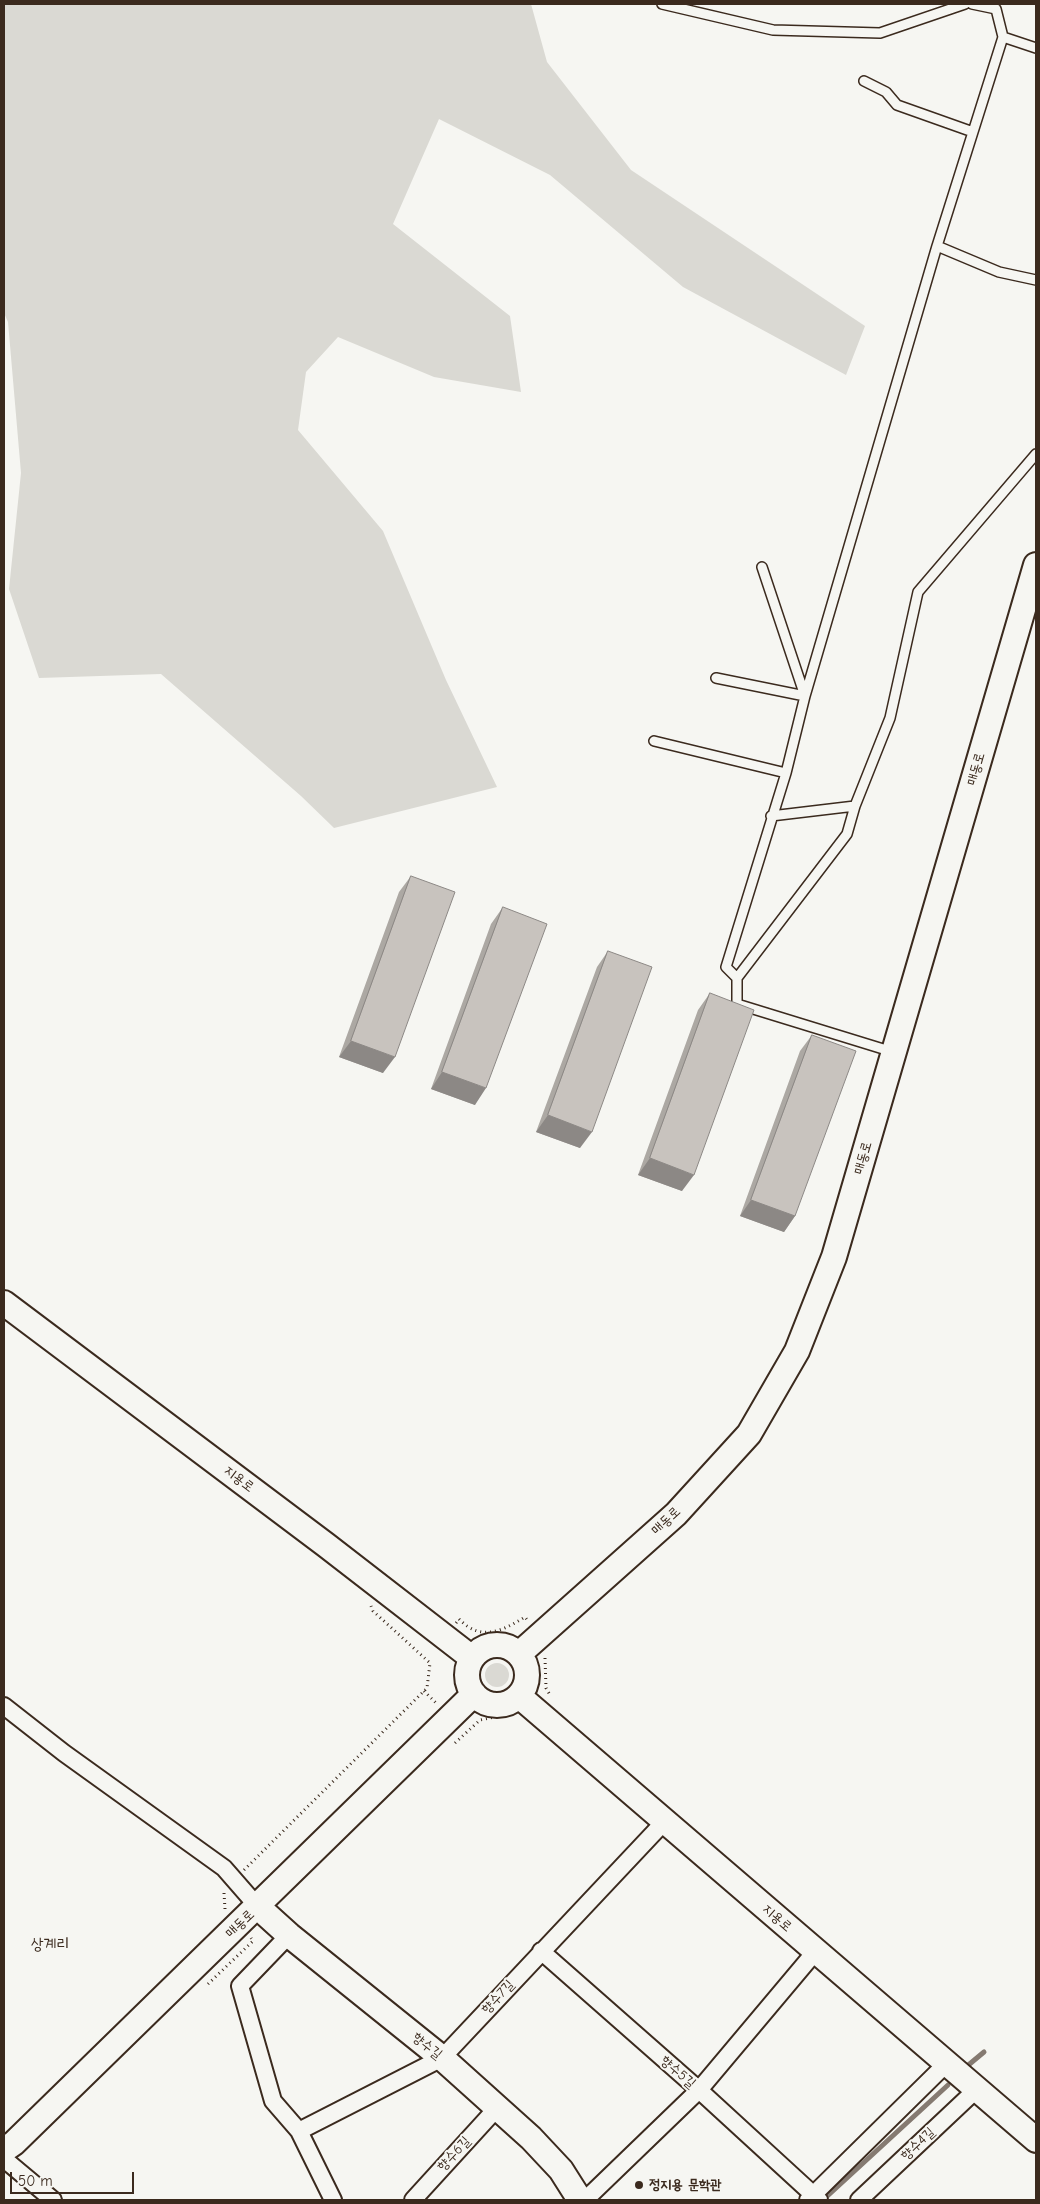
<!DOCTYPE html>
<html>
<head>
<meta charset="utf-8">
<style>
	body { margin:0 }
	#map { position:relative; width:1040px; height:2204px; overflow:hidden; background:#f6f6f2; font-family:"Comic Neue",sans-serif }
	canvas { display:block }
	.frame { position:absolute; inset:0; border:5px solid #3b2a1e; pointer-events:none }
	.scale { position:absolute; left:10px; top:2172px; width:124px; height:22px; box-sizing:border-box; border:2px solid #3b2a1e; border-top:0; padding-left:6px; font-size:15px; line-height:18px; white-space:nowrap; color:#3b2a1e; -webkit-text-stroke:4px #f6f6f2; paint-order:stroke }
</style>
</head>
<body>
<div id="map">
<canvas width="1040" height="2204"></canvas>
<div class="frame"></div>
<div class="scale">50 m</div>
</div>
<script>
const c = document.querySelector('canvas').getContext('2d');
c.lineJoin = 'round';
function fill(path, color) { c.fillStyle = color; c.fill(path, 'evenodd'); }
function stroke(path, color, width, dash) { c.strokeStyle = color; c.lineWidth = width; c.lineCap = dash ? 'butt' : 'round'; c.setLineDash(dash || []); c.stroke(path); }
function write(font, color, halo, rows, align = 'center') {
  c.font = font + ' "Comic Neue","Poor Story",sans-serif'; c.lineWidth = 4; c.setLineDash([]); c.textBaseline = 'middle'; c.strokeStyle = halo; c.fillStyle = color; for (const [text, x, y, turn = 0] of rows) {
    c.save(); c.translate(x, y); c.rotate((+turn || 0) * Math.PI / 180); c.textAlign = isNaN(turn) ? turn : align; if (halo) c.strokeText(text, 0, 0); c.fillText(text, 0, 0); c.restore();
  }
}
const green = new Path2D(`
	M4,4H531L547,62L631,170L865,326L846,375L683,287L550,175L439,119L393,224L510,316L521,392L434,377L338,337L306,372L298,430L383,531L446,680L497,787L334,828L301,796L161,674L39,678L9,589L21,473L8,322L4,313Z
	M485 1675a12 12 0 1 1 24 0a12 12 0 1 1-24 0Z`);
const stream = new Path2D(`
	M966,2067L984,2052
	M823,2200L948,2085`);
const path = new Path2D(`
	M456,1623L459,1619C481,1642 502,1631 525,1617L528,1621
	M545,1658L546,1688L550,1695
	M424,1691L437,1704
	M455,1743L480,1720L510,1714
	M244,1870L427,1688L430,1663L373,1611L371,1606
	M224,1893L225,1909
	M208,1984L253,1941L251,1938`);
const lane = new Path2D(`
	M662,4L773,30L880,33L965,4
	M972,4L996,9L1003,37
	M1036,48L1003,37L937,246L999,272L1036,280
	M864,81L886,92L897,105L973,132
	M716,678L805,696L937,246
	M654,741L786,773
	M771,816L855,806
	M737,978L726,967L786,773L805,696L762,567
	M893,1052L737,1004V978L847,834L855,806L890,718L918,592L1036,454`);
const street = new Path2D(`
	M4,1706L64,1753L224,1868L258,1907
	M289,1935L240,1986L273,2101L299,2131L333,2200
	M541,1951L699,2090L819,2200
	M299,2131L442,2058L665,1821
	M4,2159L53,2200
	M413,2200L496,2109
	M585,2200L699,2090L815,1952
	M808,2200L948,2062
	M859,2200L978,2088`);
const secondary = new Path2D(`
	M4,1303L326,1545L472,1658
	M467 1675a30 30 0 1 1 60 0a30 30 0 1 1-60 0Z
	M519,1654L676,1514L749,1434L797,1351L834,1257L1036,565
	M519,1696L1036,2140
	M258,1907L289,1935L442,2058L531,2138L561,2170L580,2200
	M4,2150L14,2143L474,1694`);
const wall = new Path2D(`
	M411,876L383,1073L339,1057L399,892Z
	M503,907L475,1105L431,1089L491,924Z
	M608,951L580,1148L536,1132L597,967Z
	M710,993L682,1191L638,1175L698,1010Z
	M812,1035L795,1216L784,1232L740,1216L800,1051Z`);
const shadedWall = new Path2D(`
	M351,1041L395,1057L383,1073L339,1057Z
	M442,1072L486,1088L475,1105L431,1089Z
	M548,1115L592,1132L580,1148L536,1132Z
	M650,1158L694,1175L682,1191L638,1175Z
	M751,1200L795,1216L784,1232L740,1216Z`);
const building = new Path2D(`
	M411,876L455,892L395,1057L351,1041Z
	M503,907L547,924L486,1088L442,1072Z
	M608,951L652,967L592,1132L548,1115Z
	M710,993L754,1010L694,1175L650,1158Z
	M812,1035L856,1051L795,1216L751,1200Z`);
const markers = [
	[639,2185,5,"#3b2a1e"]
];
const streetNames = [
	["매동로",976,769,-74],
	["매동로",863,1158,-74],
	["지용로",239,1479,37],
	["매동로",666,1521,-43],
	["지용로",777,1918,41],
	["매동로",240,1924,-44],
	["향수7길",498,1997,-47],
	["향수길",427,2046,39],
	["향수5길",678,2072,41],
	["향수4길",918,2144,-43],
	["향수6길",454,2154,-47]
];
const poiNames = [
	["정지용 문학관",649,2185]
];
const quarterNames = [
	["상계리",50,1944]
];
fill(green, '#dad9d3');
stroke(stream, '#857a71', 5);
stroke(lane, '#3b2a1e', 12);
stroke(street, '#3b2a1e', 20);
stroke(secondary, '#3b2a1e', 28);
stroke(path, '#3b2a1e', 3, [1, 4]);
stroke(lane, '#f6f6f2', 9);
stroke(street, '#f6f6f2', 16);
stroke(secondary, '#f6f6f2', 24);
fill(wall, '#aca8a3');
fill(shadedWall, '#8c8885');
fill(building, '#c8c3be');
stroke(building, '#8c8885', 1);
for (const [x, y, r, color] of markers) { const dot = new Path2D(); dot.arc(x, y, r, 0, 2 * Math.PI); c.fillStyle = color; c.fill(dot); stroke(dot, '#f6f6f2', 2); }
write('14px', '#3b2a1e', '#f6f6f2', streetNames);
write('bold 14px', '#3b2a1e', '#f6f6f2', poiNames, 'left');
write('16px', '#3b2a1e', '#f6f6f2', quarterNames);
</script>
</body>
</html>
